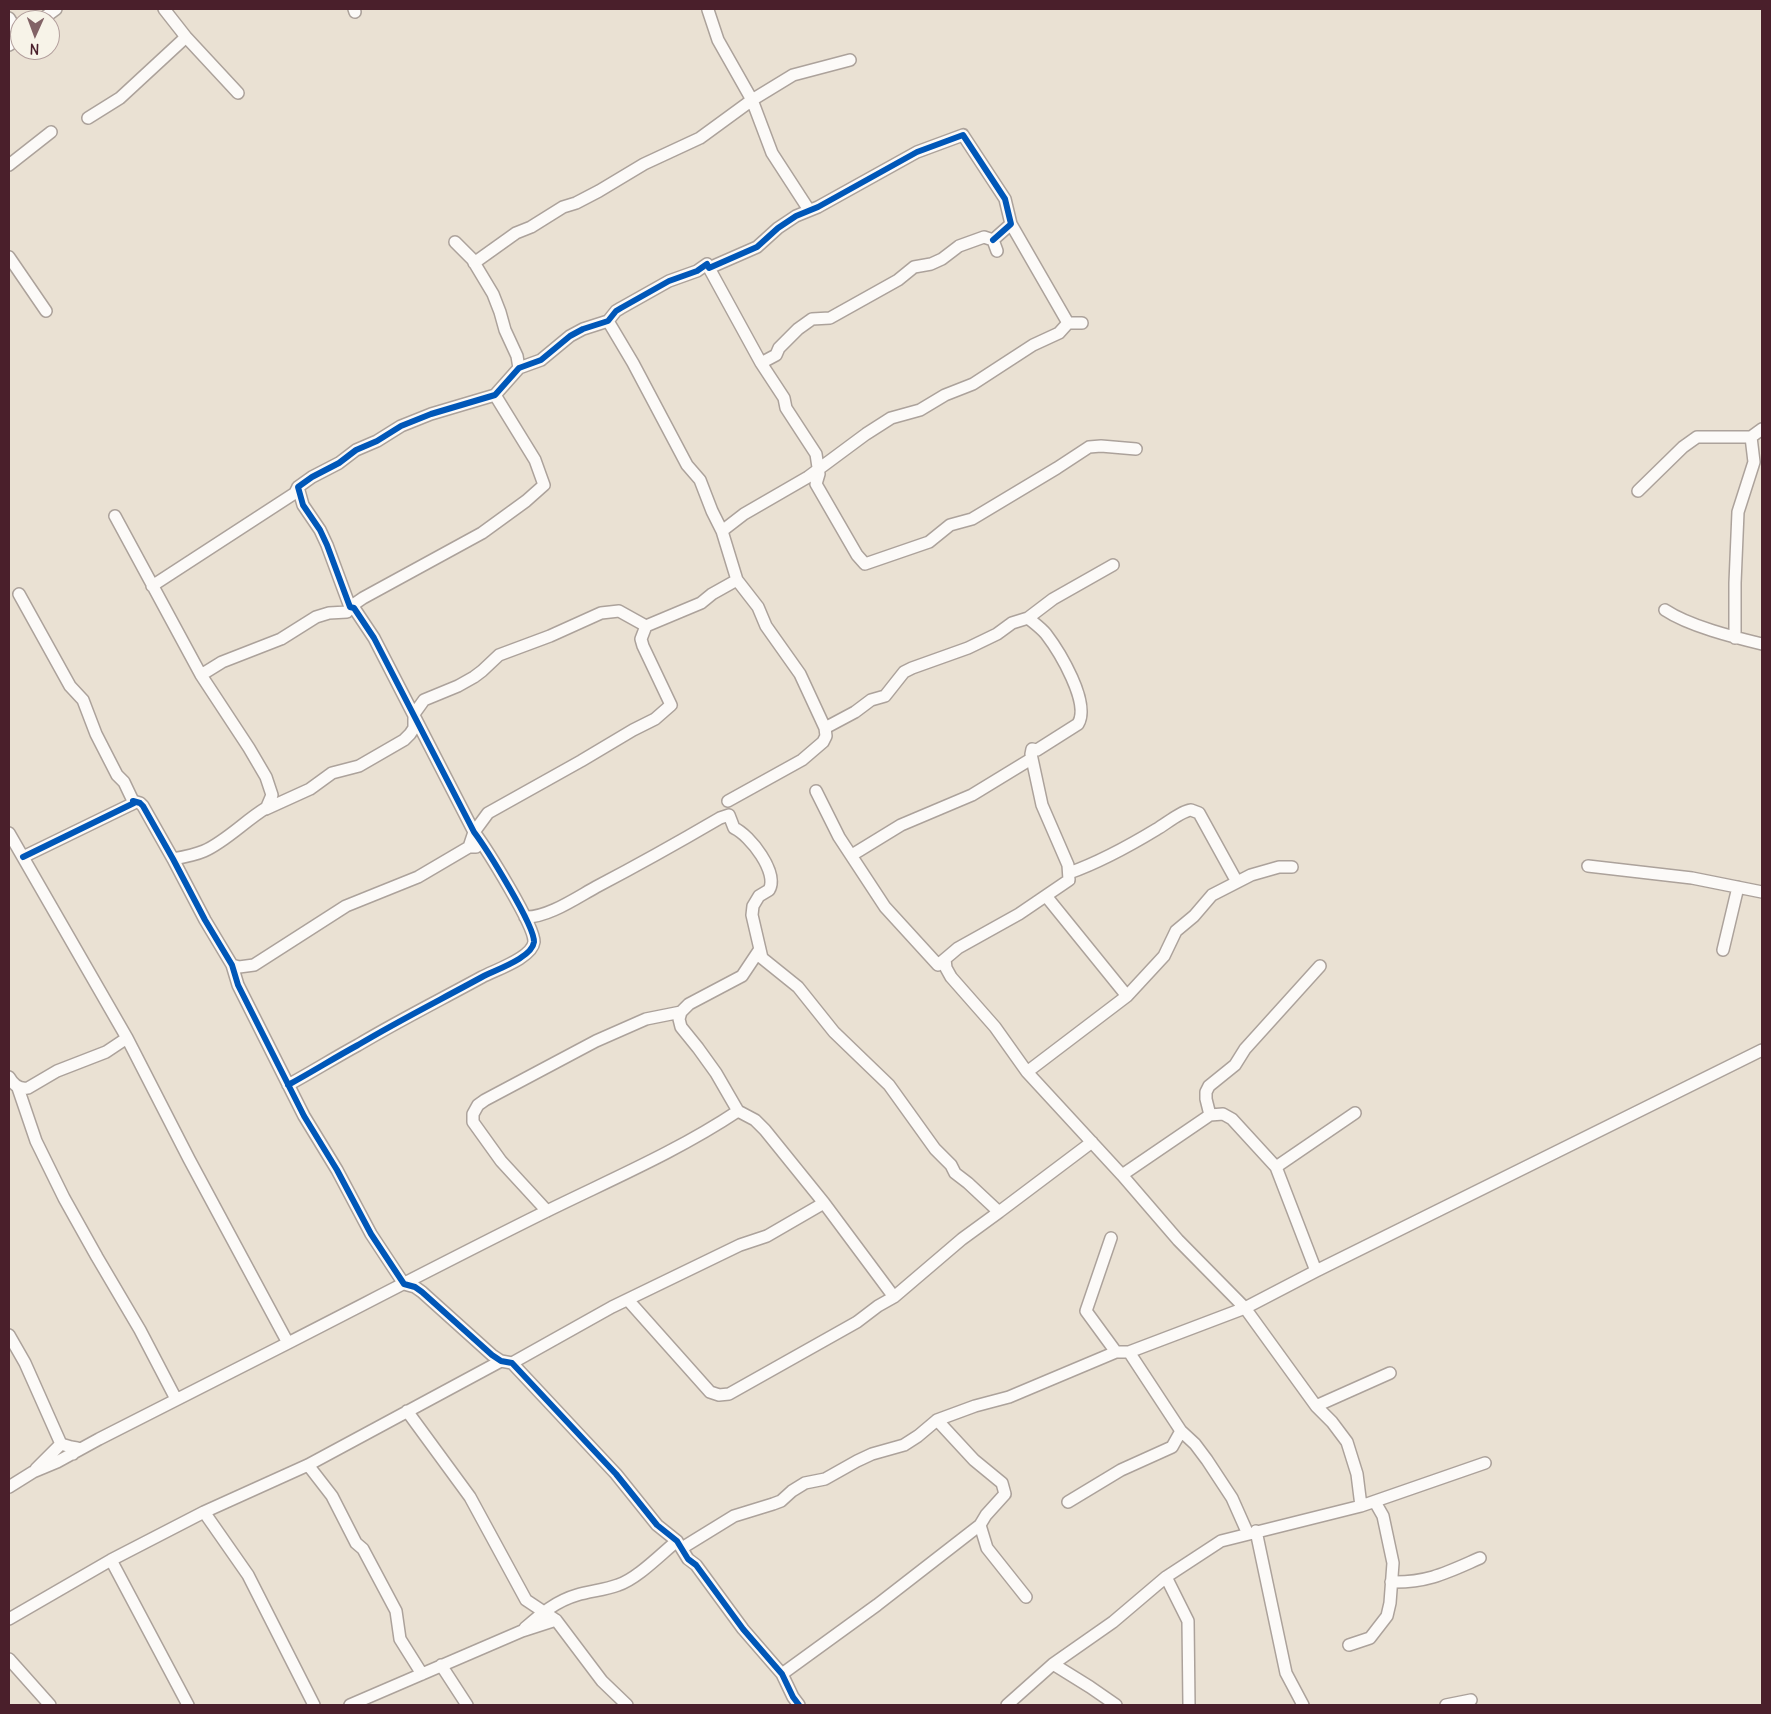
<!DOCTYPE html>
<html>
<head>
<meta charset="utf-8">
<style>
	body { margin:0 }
	#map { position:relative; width:1771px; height:1714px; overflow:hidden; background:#eae1d3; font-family:Delius,sans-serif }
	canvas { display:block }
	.frame { position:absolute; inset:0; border:10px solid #4a1f2b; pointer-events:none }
	.north { position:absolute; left:10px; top:10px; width:50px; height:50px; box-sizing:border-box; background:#f7f3e8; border:1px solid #b29e9c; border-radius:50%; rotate:182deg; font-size:14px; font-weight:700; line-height:20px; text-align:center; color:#4a1f2b }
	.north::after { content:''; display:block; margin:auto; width:18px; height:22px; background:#826366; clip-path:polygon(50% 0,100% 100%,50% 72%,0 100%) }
</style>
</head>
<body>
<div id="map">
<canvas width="1771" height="1714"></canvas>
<div class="frame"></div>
<div class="north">N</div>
</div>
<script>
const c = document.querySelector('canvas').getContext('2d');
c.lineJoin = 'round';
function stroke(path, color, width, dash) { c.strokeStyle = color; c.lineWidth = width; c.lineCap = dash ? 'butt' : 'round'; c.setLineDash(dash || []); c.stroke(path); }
const minor = new Path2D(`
	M164,9L186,37L238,93
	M354,9L355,12
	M708,10L718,40L752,100L772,153L809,210
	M9,18L20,36
	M41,20L56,9
	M9,45L20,37
	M88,118L120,98L186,37
	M9,165L51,132
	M1011,224L1068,323
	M455,242L472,259L493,294L500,312L505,330L517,356L519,368
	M997,251L993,240L984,237L959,246L942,259L931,264L914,267L898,280L830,318L812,319L798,329L779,348L776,355L761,363L784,398L786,408L816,454L819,474L816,484L857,555L865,564L929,542L950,525L972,519L1057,468L1089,447L1101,446L1136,449
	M9,257L46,311
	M474,263L516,233L531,227L563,207L576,203L599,191L644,164L700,138L752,100L793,75L850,60
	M709,268L761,363
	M608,321L633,363L687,465L700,480L712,511L722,531L737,580L758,607L766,626L800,674L825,728L826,736L823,742L802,760L728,801
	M1638,491L1683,447L1697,437H1751L1762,429
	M115,516L201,675L249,748L266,777L272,795L266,809
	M722,531L744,514L808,477L866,434L891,418L920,410L945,395L973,384L1033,345L1059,333L1068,323H1082
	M152,586L295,493L298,487
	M19,594L70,686L83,700L96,734L117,775L124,782L134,803L130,805
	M1665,610C1689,626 1733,637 1762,644
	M1028,618C1034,623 1041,628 1046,634C1059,651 1091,703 1078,724L1037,750L1032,749L1031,754L1042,805L1068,865L1069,880L1019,914L958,948L945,959L946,968L951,977L995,1027L1027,1072L1122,1175L1178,1240L1245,1308L1316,1406L1332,1422L1347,1442L1357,1474L1361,1506
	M1735,638V583L1738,512L1754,462L1751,437
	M201,675L222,662L281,639L316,617L329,613L347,612L350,607L363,598L482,533L526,501L544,485L535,460L495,395
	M825,728L855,712L871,700L885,696L904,672L912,668L968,648L997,634L1012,623L1028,618L1053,599L1113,565
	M816,791L839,837L885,907L938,965L945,959
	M9,833L127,1038L189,1159L288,1343L99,1439L57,1462L33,1472L9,1487
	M469,847L474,832L488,813L581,761L633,730L655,719L671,705L643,646L641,639L646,626L701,603L712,594L737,580
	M852,855L901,825L972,795L1031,759
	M23,857L134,803L133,801L140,803L143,806L173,859L205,920L232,965L238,985L304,1116L337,1170L371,1234L404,1284L415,1287L422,1292L492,1355L501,1361L512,1363L616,1474L657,1525L677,1541L688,1559L696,1565L743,1629L782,1674L793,1697L799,1705
	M173,859C184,857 195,855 204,851C225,842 246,820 266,808V809L310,789L332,773L359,766L404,740L410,734L414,728V714L424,700L458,686L474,677L482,671L499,655L550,636L601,613L619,611L646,626
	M1588,866L1692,878L1762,892
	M1069,873C1100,862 1129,846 1157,829C1166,824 1181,811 1191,810L1199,813L1237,882
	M1046,896L1127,996
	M525,917C547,918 576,898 596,887C638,865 679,842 720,818L729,815L734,828C750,835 779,873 769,890L759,896L753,906L752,915L762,958L798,987L834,1032L889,1085L935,1149L951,1165L955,1173L968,1183L999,1212L962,1239L894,1297L878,1306L857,1322L729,1394L719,1395L710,1392L628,1300
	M760,949L742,976L689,1004L681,1012L679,1019L681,1027L698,1048L716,1073L738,1111L755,1120L765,1130L824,1203L894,1297
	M1723,950L1738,887
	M232,965L239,967L254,965L346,906L418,877L469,847H476
	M1027,1072L1127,996L1164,956L1176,931L1194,916L1212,895L1251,875L1279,867H1292
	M9,1077C13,1084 19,1090 28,1088L57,1071L106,1052L127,1038
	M288,1085C312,1072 334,1058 358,1045C398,1021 440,1000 482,977C495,970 532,958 534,942C535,926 486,848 474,832L374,638L354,608L350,607L327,545L320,530L303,505L298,487L312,477L339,463L356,450L377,441L401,426L431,414L495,395L519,368L541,360L570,336L583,329L608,321L616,311L621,308L669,281L697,271L707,264L709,268L757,247L778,228L796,216L818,207L917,152L963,135L1005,199L1011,224L993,240
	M18,1088L36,1141L64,1198L97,1257L140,1330L176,1399
	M1210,1115L1206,1099V1092L1209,1086L1235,1065L1245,1049L1320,966
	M1276,1167L1355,1113
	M1122,1175L1210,1115L1223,1114L1232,1119L1276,1167L1316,1271
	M547,1211L501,1161L473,1122V1114L478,1105L485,1100L596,1041L646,1019L681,1012
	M999,1212L1092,1142
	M1111,1238L1086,1311L1116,1352
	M9,1335L25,1363L61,1444L71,1447L77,1448L73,1454
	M288,1343C374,1299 460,1254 547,1211C612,1179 678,1151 738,1111
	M1129,1352L1245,1308L1316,1271L1762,1050
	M512,1363L612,1307L740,1245L767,1236L824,1203
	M1316,1406L1390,1373
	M407,1411L470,1497L526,1600L556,1620L602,1681L627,1705
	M937,1420L974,1460L1002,1483L1005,1494L986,1515L980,1525L987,1548L1026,1597
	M308,1465L332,1496L356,1543L363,1549L396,1611L400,1639L422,1674
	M36,1469L61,1444
	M1068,1502L1121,1470L1172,1447L1181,1431
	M204,1512L248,1575L314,1705
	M1256,1531L1286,1673L1303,1705
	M682,1548L734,1516L773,1504L781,1501L792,1491L805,1483L825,1479L857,1461L872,1454L904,1445L918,1436L937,1420L975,1406L1009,1397L1116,1352H1129L1181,1431L1195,1444L1207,1460L1232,1498L1248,1534
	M111,1560L188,1705
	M1166,1577L1188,1621L1189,1705
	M1391,1582C1428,1583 1448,1572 1480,1558
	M9,1619L111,1560L204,1512L308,1465L501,1361
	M525,1628C541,1614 556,1601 577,1595C590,1591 605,1590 618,1585C637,1579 661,1554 677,1541
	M1349,1645L1370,1638L1387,1616L1390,1603L1393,1563L1383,1516L1375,1502
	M9,1659L50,1705
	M1053,1664L1090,1687L1116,1705
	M441,1665L467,1705
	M782,1674L877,1605L980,1525
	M350,1705L522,1631L556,1620
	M1007,1705L1053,1664L1113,1622L1166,1577L1221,1541L1361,1506L1485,1463
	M1446,1705L1471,1700`);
const cycleway = new Path2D(`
	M23,857L134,803L133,801L140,803L143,806L173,859L205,920L232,965L238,985L304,1116L337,1170L371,1234L404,1284L415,1287L422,1292L492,1355L501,1361L512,1363L616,1474L657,1525L677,1541L688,1559L696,1565L743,1629L782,1674L793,1697L799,1705
	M288,1085C312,1072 334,1058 358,1045C398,1021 440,1000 482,977C495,970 532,958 534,942C535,926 486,848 474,832L374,638L354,608L350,607L327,545L320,530L303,505L298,487L312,477L339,463L356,450L377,441L401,426L431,414L495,395L519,368L541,360L570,336L583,329L608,321L616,311L621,308L669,281L697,271L707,264L709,268L757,247L778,228L796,216L818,207L917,152L963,135L1005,199L1011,224L993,240`);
stroke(minor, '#aca29b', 14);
stroke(minor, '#fcfaf8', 11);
stroke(cycleway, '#0057b8', 6);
</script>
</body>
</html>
